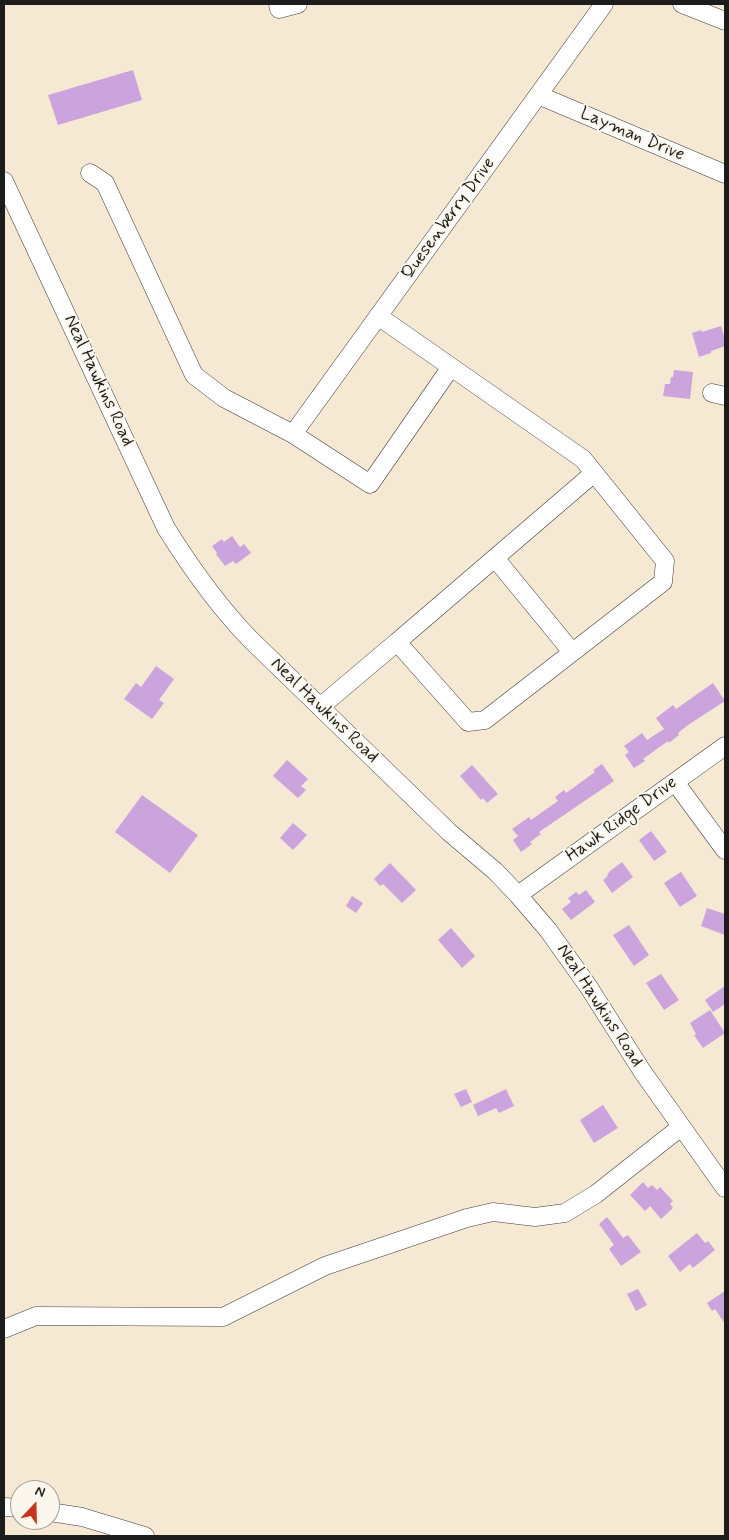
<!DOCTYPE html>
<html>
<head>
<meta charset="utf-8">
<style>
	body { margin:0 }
	#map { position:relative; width:729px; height:1540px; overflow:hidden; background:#f6e9d4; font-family:Mynerve,sans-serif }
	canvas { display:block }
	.frame { position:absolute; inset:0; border:5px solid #1c1c1c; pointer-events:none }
	.north { position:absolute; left:10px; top:1480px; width:50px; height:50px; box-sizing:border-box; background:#fbf7ec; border:1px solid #a29f99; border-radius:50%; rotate:21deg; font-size:14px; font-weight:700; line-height:20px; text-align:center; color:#1c1c1c }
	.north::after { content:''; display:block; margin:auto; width:18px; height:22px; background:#c8321e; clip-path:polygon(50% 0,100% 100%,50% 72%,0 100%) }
</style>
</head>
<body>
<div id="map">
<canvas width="729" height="1540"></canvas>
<div class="frame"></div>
<div class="north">N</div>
</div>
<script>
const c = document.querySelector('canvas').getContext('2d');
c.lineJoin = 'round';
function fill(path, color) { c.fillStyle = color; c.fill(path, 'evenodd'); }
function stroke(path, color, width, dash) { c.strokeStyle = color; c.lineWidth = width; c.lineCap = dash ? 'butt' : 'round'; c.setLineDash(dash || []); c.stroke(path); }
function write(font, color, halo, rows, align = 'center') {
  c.font = font + ' Mynerve,sans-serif'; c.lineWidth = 4; c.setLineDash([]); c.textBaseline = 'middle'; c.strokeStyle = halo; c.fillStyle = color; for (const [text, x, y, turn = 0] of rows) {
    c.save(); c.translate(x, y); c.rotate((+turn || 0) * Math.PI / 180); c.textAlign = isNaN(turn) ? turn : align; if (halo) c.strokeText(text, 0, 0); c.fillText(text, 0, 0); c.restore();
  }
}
const building = new Path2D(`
	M133,70L142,100L58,125L48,95Z
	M721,326L725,339V346L711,351V353L699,357L692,333L701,330L702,332Z
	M674,370L693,372L690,399L663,396L665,384H670L671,377H673Z
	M232,536L240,547L244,544L251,553L236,564L233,561L225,566L216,554L217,553L212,546L222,539L224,542Z
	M156,666L174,679L159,700L164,703L152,719L124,699L136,683L141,687Z
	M713,683L725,701L688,725L678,733L679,735L669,743L668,741L643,759L645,761L634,768L625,755L629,752L624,746L642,733L647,740L664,729L656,718L673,705L676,709Z
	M287,760L308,779L301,786L306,790L298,798L273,776Z
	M602,764L614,781L539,832L541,834L530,842L532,844L521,852L513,840L518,836L512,829L529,817L531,820L558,801L555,797L564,790L566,793L595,772L593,770Z
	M472,765L498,794L487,803L483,798L481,800L460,776Z
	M142,795L198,835L170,873L115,832Z
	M293,823L307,835L293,850L280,838Z
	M651,831L667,852L654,861L639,840Z
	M622,862L633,877L612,893L603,880L608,876L607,875L610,871Z
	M390,863L416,890L402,903L383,884L380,886L374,879Z
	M681,872L697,896L680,907L664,883Z
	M586,890L595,902L571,920L562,909L571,902L568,898L576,892L579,895Z
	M352,896L363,903L356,913L346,906Z
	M707,908L725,914V935L701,926Z
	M629,925L649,955L634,966L613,935Z
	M451,928L475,956L462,968L438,940Z
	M661,974L679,1000L664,1010L646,983Z
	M725,986V1004L713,1012L705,1000Z
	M710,1010L725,1033L703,1048L694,1035L696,1034L690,1023Z
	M466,1089L472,1102L461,1107L454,1094Z
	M506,1089L514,1106L499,1113L496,1108L478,1116L473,1105Z
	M603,1105L618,1128L594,1143L580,1120Z
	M643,1182L648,1188L652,1185L657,1190L660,1187L673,1201L670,1204L673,1208L661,1219L650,1206L645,1211L630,1195Z
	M607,1217L623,1238L628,1235L641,1252L621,1266L609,1249L614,1245L599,1224Z
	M697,1233L705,1243L708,1241L715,1250L693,1268L690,1264L680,1272L668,1256Z
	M638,1289L647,1305L636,1311L627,1294Z
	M725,1291V1324L715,1309L712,1311L707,1303Z`);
const minor = new Path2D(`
	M278,4L279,9L298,4
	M682,4L725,21
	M538,95L725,174
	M90,173L105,183L194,375L224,398L293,434L370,484L451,367
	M4,181L166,528C191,568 217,605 250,639L449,832L495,871L518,895L548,930L588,986L642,1071L725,1188
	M712,393L725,396
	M293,434L604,4
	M495,558L572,652
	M397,642L594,473
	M320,707L397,642L468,722L485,720L663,582L665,561L583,459L378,316
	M675,782L725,850
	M518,895L725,746
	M4,1329L36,1316L223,1317L325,1266L467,1218L493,1212L535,1217L565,1213L596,1194L681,1127
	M4,1507L20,1508
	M50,1512L82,1517L145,1536`);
const streetNames = [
	["Layman Drive",632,135,23],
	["Quesenberry Drive",449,219,-54],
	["Neal Hawkins Road",98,381,65],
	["Neal Hawkins Road",324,711,44],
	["Hawk Ridge Drive",622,820,-36],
	["Neal Hawkins Road",599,1006,57]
];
fill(building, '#cba3dd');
stroke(minor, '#3d3b38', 19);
stroke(minor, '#fff', 18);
write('18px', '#1c1c1c', '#fbf7ec', streetNames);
</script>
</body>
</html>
